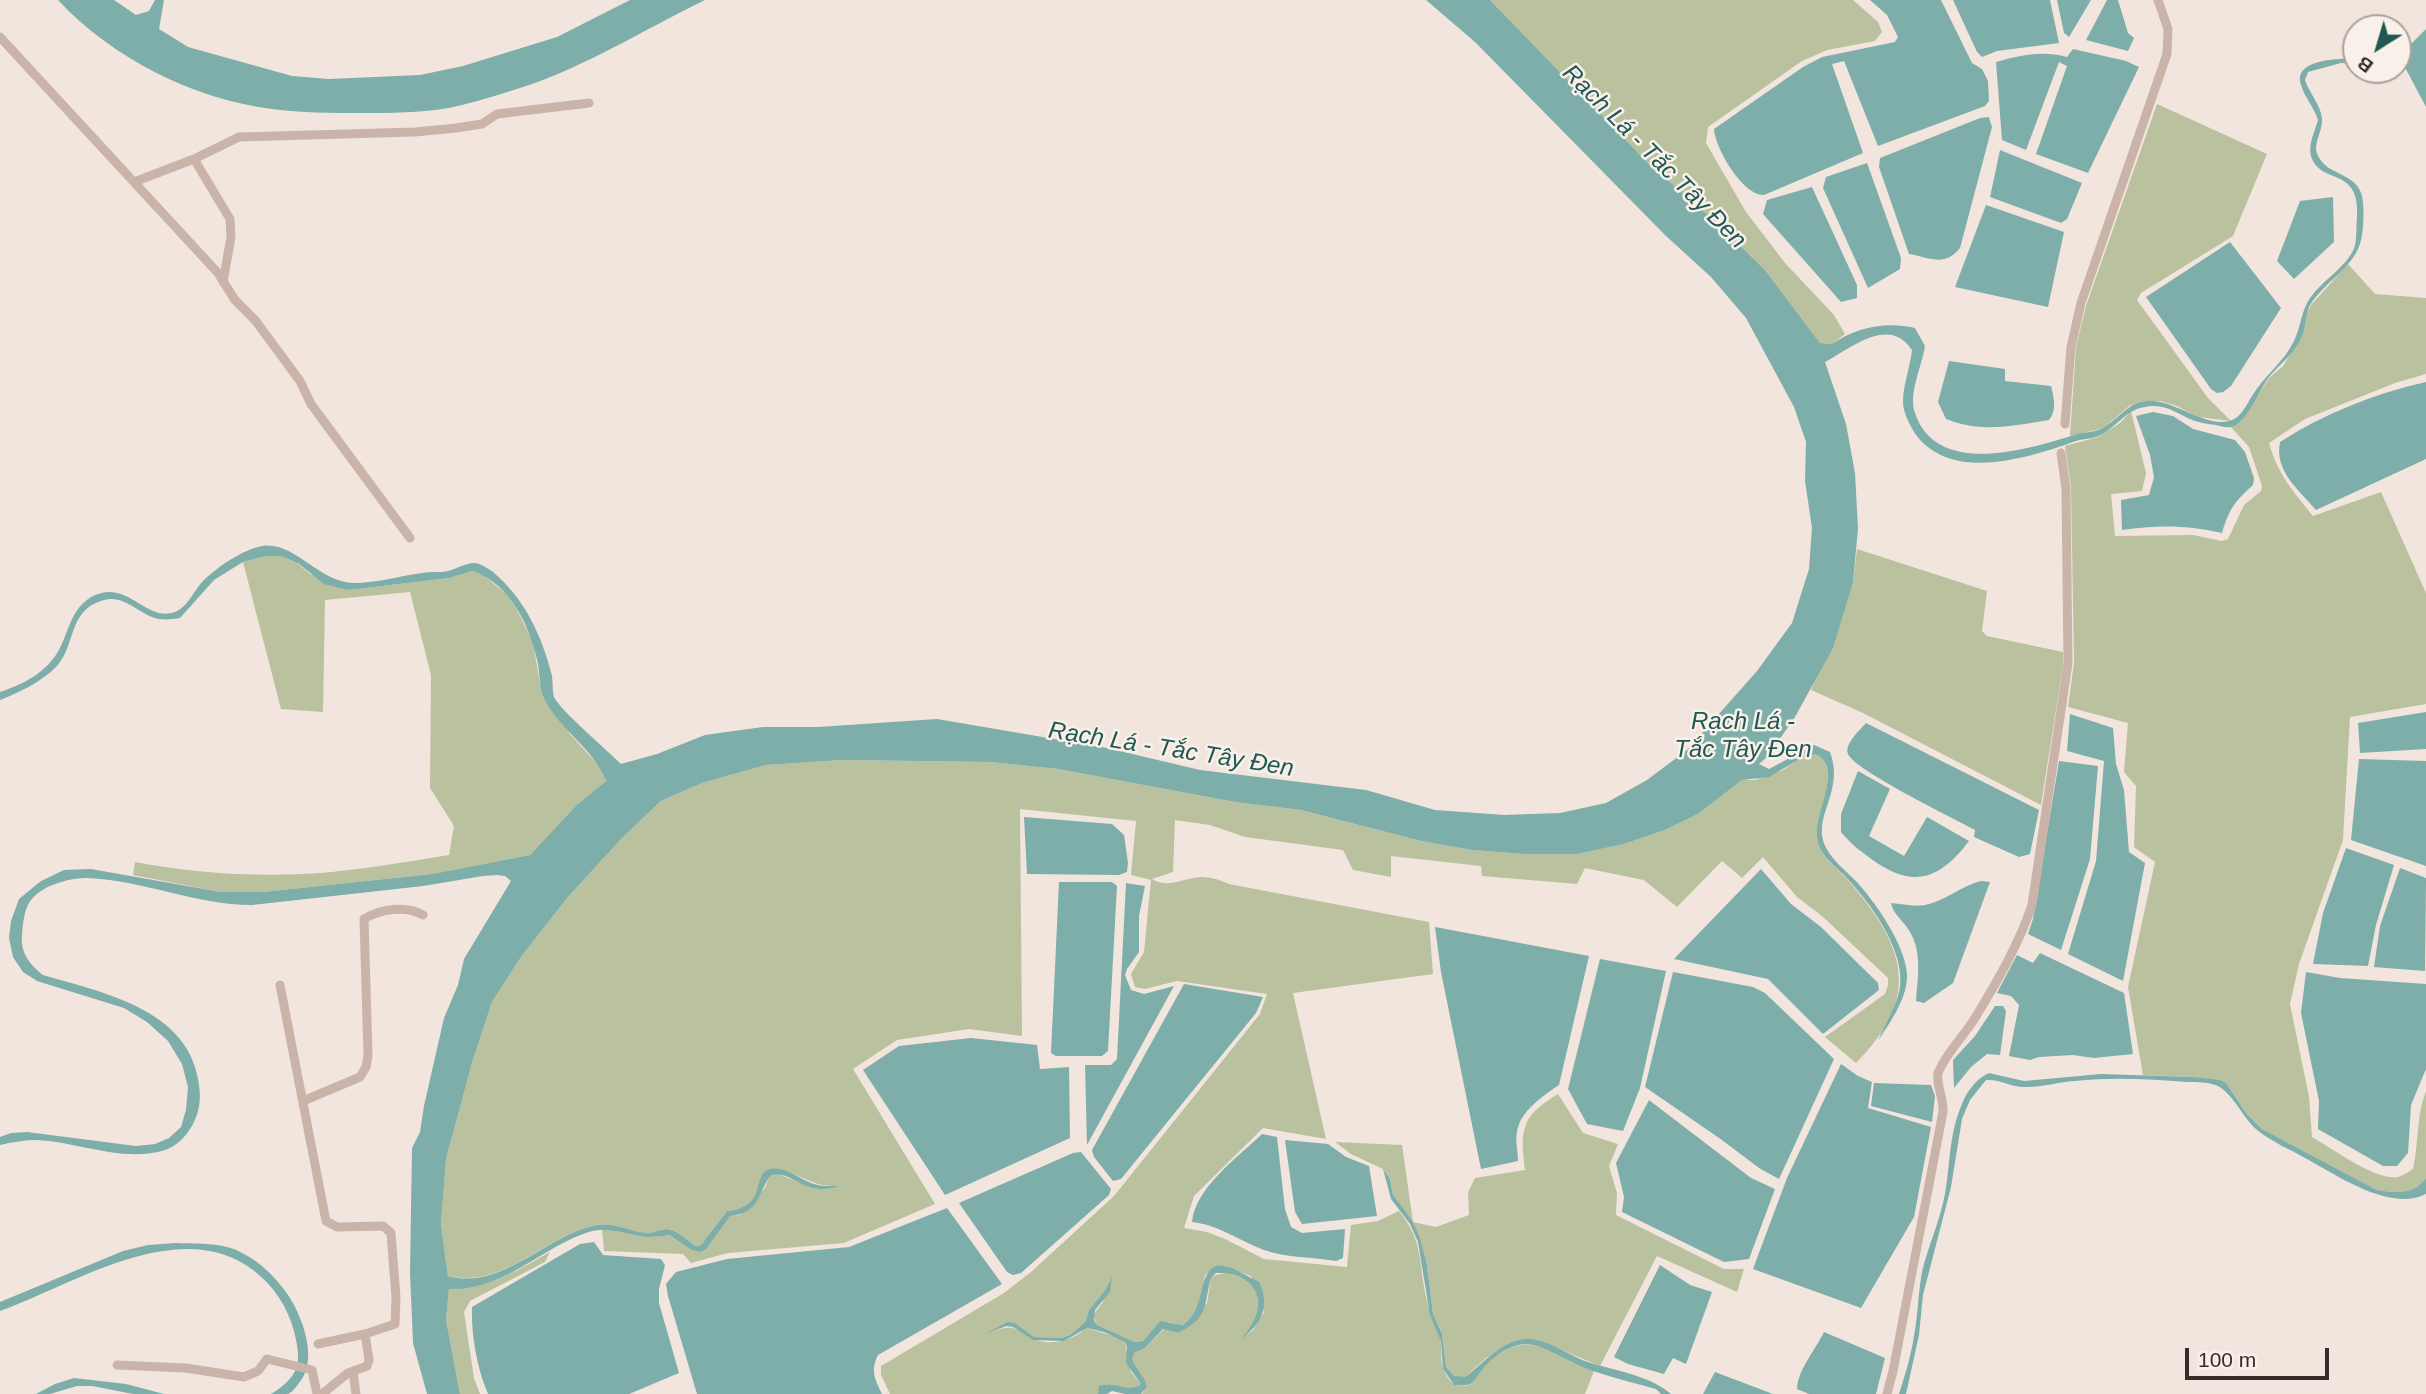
<!DOCTYPE html>
<html>
<head>
<meta charset="utf-8">
<style>
	body { margin:0 }
	#map { position:relative; width:2426px; height:1394px; overflow:hidden; background:#f2e5de; font-family:Arial,sans-serif }
	canvas { display:block }
	.north { position:absolute; left:2342px; top:14px; width:70px; height:70px; box-sizing:border-box; background:#f9f0ea; border:2px solid #aba29d; border-radius:50%; rotate:217deg; font-size:19px; font-weight:700; line-height:28px; text-align:center; color:#372c29 }
	.north::after { content:''; display:block; margin:auto; width:24px; height:32px; background:#205853; clip-path:polygon(50% 0,100% 100%,50% 72%,0 100%) }
	.scale { position:absolute; left:2185px; top:1348px; width:144px; height:32px; box-sizing:border-box; border:4px solid #372c29; border-top:0; padding-left:9px; font-size:21px; line-height:24px; white-space:nowrap; color:#372c29; -webkit-text-stroke:5px #f9f0ea; paint-order:stroke }
</style>
</head>
<body>
<div id="map">
<canvas width="2426" height="1394"></canvas>
<div class="north">B</div>
<div class="scale">100 m</div>
</div>
<script>
const c = document.querySelector('canvas').getContext('2d');
c.lineJoin = 'round';
function fill(path, color) { c.fillStyle = color; c.fill(path, 'evenodd'); }
function stroke(path, color, width, dash) { c.strokeStyle = color; c.lineWidth = width; c.lineCap = dash ? 'butt' : 'round'; c.setLineDash(dash || []); c.stroke(path); }
function write(font, color, halo, rows, align = 'center') {
  c.font = font + ' Arial,sans-serif'; c.lineWidth = 5; c.setLineDash([]); c.textBaseline = 'middle'; c.strokeStyle = halo; c.fillStyle = color; for (const [text, x, y, turn = 0] of rows) {
    c.save(); c.translate(x, y); c.rotate((+turn || 0) * Math.PI / 180); c.textAlign = isNaN(turn) ? turn : align; if (halo) c.strokeText(text, 0, 0); c.fillText(text, 0, 0); c.restore();
  }
}
const green = new Path2D(`
	M1490,0H1853L1878,22L1882,32L1875,41L1827,50L1802,61L1708,127L1706,143L1746,212L1785,263L1834,315L1845,334L1832,344L1820,343L1765,270L1719,225L1647,162Z
	M2157,104L2267,154L2233,236L2141,293L2137,300L2208,398L2231,421L2198,417L2177,406L2160,401H2144L2129,406L2104,428L2070,436L2076,347L2086,306Z
	M2348,264L2375,294L2426,298V374L2395,383L2305,419L2269,443C2278,475 2293,491 2313,516L2381,492L2426,593V704L2350,717L2343,840L2299,964L2290,1004L2309,1097L2312,1137C2332,1148 2375,1181 2398,1177C2403,1176 2409,1171 2413,1169C2419,1143 2416,1116 2426,1091V1178C2414,1195 2396,1193 2377,1190L2262,1129L2246,1113L2226,1083L2193,1077L2143,1075L2128,987L2155,862L2134,847L2136,786L2124,772L2128,723L2068,707L2074,663L2071,488L2065,446L2098,437L2120,423L2131,411L2146,473L2142,491L2111,494L2115,536L2193,535L2222,541L2228,539L2244,505L2261,491L2262,486L2249,447L2231,427L2241,421L2269,378L2283,366L2302,334L2306,315L2311,305Z
	M1857,549L1987,591L1982,631L1987,636L2063,652V665L2041,805L1863,713L1811,690L1853,582Z
	M266,556H281L298,564L310,574L349,590L449,578L473,571L483,575L509,596L516,608L533,642L540,684L570,734L600,767L606,781L577,806L530,855L432,874L263,892H221L133,875L135,862C199,874 267,878 332,872C371,868 411,861 449,855L454,826L430,788L431,675L410,592L325,600L323,712L281,709L243,562Z
	M1815,754C1844,766 1814,818 1819,843C1822,860 1838,868 1848,880C1905,946 1923,996 1856,1063L1825,1037L1885,994L1888,985V978L1822,916L1797,897L1763,857L1742,878L1722,861L1677,907L1644,880L1585,868L1577,884L1482,876L1481,866L1391,856V877L1353,870L1343,850L1245,837L1210,825L1175,820L1173,872L1152,879C1168,889 1183,878 1201,877C1211,877 1220,880 1229,884L1429,922L1433,974L1293,993L1326,1139L1263,1128L1194,1196L1184,1228L1207,1232L1225,1239L1264,1259L1347,1267L1351,1225L1378,1221L1399,1211C1425,1243 1418,1265 1427,1301C1430,1313 1437,1324 1440,1337C1443,1349 1439,1362 1445,1373C1449,1380 1452,1385 1461,1386C1476,1387 1478,1372 1487,1363C1496,1355 1508,1348 1520,1345C1536,1340 1576,1364 1594,1371L1585,1394H1142L1147,1387C1144,1376 1136,1369 1131,1359L1134,1353L1145,1348L1164,1329L1178,1333L1207,1303L1211,1278C1223,1268 1239,1277 1252,1282C1263,1301 1257,1320 1245,1336L1253,1330L1264,1312L1251,1276L1218,1265L1205,1275C1202,1295 1200,1311 1183,1325L1169,1322L1155,1327L1143,1341L1135,1342L1097,1325L1093,1315L1103,1302L1106,1289L1089,1310L1085,1322L1070,1335L1061,1338L1034,1337L1015,1323L993,1331C1022,1321 1017,1336 1040,1341C1055,1345 1076,1339 1086,1328L1117,1337L1125,1342L1131,1372L1141,1384C1133,1394 1117,1387 1105,1384L1098,1394H890L881,1375V1366L1004,1293L1031,1272L1114,1196L1260,1014L1267,994L1177,981L1145,989L1135,987L1131,974L1144,952L1151,880L1131,875L1136,821L1020,809L1022,1036L969,1029L897,1040L853,1069L935,1204L844,1243L728,1253L691,1263L683,1254L604,1251L602,1229L650,1237L670,1235L700,1252L726,1220L730,1216L740,1215L765,1188L770,1175L778,1174L816,1189L835,1186C810,1187 795,1169 771,1169C768,1173 762,1178 760,1183C752,1202 751,1209 727,1211L701,1245L695,1246C688,1240 677,1230 668,1229C660,1229 653,1234 646,1233C628,1231 612,1221 593,1226C541,1237 506,1289 448,1276L441,1225L446,1159L472,1063L492,1002L521,957L568,897L622,838L661,801L702,783L766,765L843,760L991,762L1058,769L1235,802L1301,810L1421,841L1472,850L1524,854H1577L1624,844L1665,830L1698,814L1742,780H1755L1783,770L1798,760Z
	M1558,1094L1583,1133L1618,1144L1609,1166L1617,1193L1616,1215L1724,1269H1744L1737,1292L1657,1256L1600,1366L1538,1340L1508,1345L1486,1358L1465,1377H1454L1446,1367L1442,1332L1433,1314L1427,1265L1421,1241L1393,1195L1390,1179L1383,1169L1351,1154L1335,1142L1402,1145L1413,1222L1436,1227L1469,1215L1468,1192L1475,1178L1525,1170C1520,1129 1521,1116 1558,1094Z
	M550,1252L545,1262L470,1301L464,1312L474,1378L480,1394H460L446,1320L449,1289C486,1291 519,1269 550,1252Z`);
const water = new Path2D(`
	M58,0H114L136,15L149,11L155,0H164L159,29L188,47L292,76L329,79L420,75L463,66L557,37L630,0H705C645,29 587,66 523,87C503,93 483,100 462,105C430,113 395,113 362,113C332,113 301,113 272,109C193,99 112,58 58,0Z
	M1426,0H1490L1647,162L1719,225L1765,270L1820,343L1832,344C1856,327 1887,321 1915,328L1925,346C1922,366 1908,394 1915,413C1936,477 2026,450 2071,436C2081,432 2091,433 2101,429C2118,421 2126,403 2146,401C2174,398 2206,430 2232,420C2242,416 2247,404 2252,396C2264,376 2284,362 2294,341C2302,325 2301,307 2314,293C2326,278 2350,264 2355,245C2357,237 2356,227 2357,218C2361,165 2320,186 2311,156C2308,144 2315,131 2318,120C2314,107 2305,98 2301,85C2292,59 2340,58 2356,59V64L2341,63L2308,72L2305,80C2309,93 2321,105 2322,119C2323,133 2310,146 2320,159C2331,177 2361,173 2363,202C2364,214 2364,237 2358,249C2348,271 2323,284 2310,305C2305,315 2306,326 2302,336C2295,353 2281,363 2269,377C2259,389 2248,423 2231,427C2227,428 2220,426 2216,425C2209,424 2201,423 2195,421C2174,413 2165,401 2140,408C2123,413 2113,431 2096,437C2090,439 2082,439 2076,441C2028,458 1949,484 1914,432C1909,423 1903,412 1903,402C1903,385 1910,368 1912,350C1889,315 1851,348 1825,362L1846,424L1855,473L1858,529L1853,582L1833,648L1795,717L1768,756L1759,764L1769,769L1814,745L1830,752C1844,789 1816,813 1823,840C1827,856 1845,870 1856,881C1875,902 1905,944 1907,974C1908,998 1890,1022 1878,1041C1885,1024 1897,1006 1900,987C1905,949 1869,901 1844,875C1830,862 1817,853 1817,832C1817,809 1843,766 1815,754L1798,760L1769,777L1742,780L1698,814L1665,830L1624,844L1577,854H1524L1472,850L1421,841L1301,810L1235,802L1058,769L991,762L843,760L766,765L702,783L661,801L622,838L568,897L521,957L492,1002L472,1063L446,1159L441,1225L448,1276C502,1291 543,1237 593,1226C612,1221 628,1231 646,1233C653,1234 660,1229 667,1229C677,1230 688,1240 695,1246L701,1245L727,1211C768,1208 751,1174 770,1169C785,1166 798,1178 811,1183C821,1187 829,1186 839,1186C804,1198 794,1170 771,1175C757,1194 760,1213 730,1216L706,1249L700,1252L692,1250L670,1235C663,1236 655,1237 648,1237C628,1235 608,1226 589,1232C541,1247 503,1292 449,1289L446,1320L460,1394H427L413,1343L410,1273L412,1148L420,1132L424,1106L444,1018L458,985L464,959L511,881L505,876L497,875L483,876L423,886L252,905C196,905 143,880 87,878C68,878 39,886 29,903C24,911 23,924 22,934C20,952 29,964 43,975C100,992 186,1008 198,1079C200,1090 201,1100 198,1111C194,1127 181,1145 165,1150C123,1163 79,1142 37,1140C25,1140 12,1142 0,1145V1137L11,1133L27,1132L136,1146L155,1144L169,1138L181,1127L186,1110L188,1087L182,1064L168,1041L147,1022L124,1008L37,981L23,972L13,957L9,938L11,921L19,899L41,881L64,870L91,869L221,892H263L432,874L530,855L577,805L606,781C594,749 561,731 545,700C539,689 540,676 538,664C530,626 511,585 473,571L449,578L349,590L324,584L299,564L281,556H266L243,562L214,580L180,618C173,619 166,620 159,619C139,615 125,594 104,600C67,610 77,645 56,667C41,682 20,692 0,700V692C19,686 41,675 53,659C69,639 67,612 91,597C127,577 146,623 175,612C188,607 194,590 203,581C217,567 242,550 262,546C295,541 319,583 354,583C376,583 400,576 422,573C431,571 440,573 448,571C456,569 466,563 474,563C479,563 488,568 493,572C525,599 542,636 552,676C553,683 552,690 554,697C560,710 608,751 621,764L657,754L705,735L763,727H818L937,719L1107,748L1200,770L1366,790L1435,810L1504,815L1560,813L1606,803L1647,780L1687,750L1757,671L1792,623L1809,569L1812,528L1805,481L1806,442L1794,407L1746,318L1711,277L1666,236L1475,42Z
	M1870,0H1941L1972,63L1982,69L1988,81L1989,101L1985,106L1878,146L1844,61L1832,64L1863,153L1764,195C1743,196 1715,148 1714,129L1803,67L1822,57L1895,42L1898,37L1887,15Z
	M1953,0H2050L2059,43L1997,51L1982,57L1977,52Z
	M2057,0H2091L2069,37L2064,33Z
	M2107,0H2118L2128,33L2134,38L2128,51L2086,40Z
	M2426,29V107L2399,56Z
	M2073,49L2126,61L2139,67L2088,173L2036,154L2067,66L2059,62L2026,150L2002,140L1996,62C2020,55 2042,50 2067,57Z
	M1989,117L1992,127L1960,248C1945,267 1931,258 1909,254L1879,167L1880,158L1980,118Z
	M2000,150L2082,183L2067,219L2061,223L1990,197Z
	M1867,163L1901,258L1900,269L1868,288L1823,188L1826,177Z
	M1812,187L1857,285V298L1841,302L1763,214L1767,200Z
	M2333,197L2334,242L2294,279L2277,261L2300,201Z
	M1986,205L2064,232L2048,307L1955,287Z
	M2230,242L2281,308L2231,386L2223,392L2217,393L2211,389L2146,297Z
	M1949,361L2005,369V381L2051,386C2054,397 2057,411 2049,420C2013,426 1980,433 1946,419L1938,402Z
	M2426,382V459L2316,510C2299,490 2274,471 2280,442C2325,413 2374,394 2426,382Z
	M2153,412L2173,416L2193,429L2235,440L2245,452L2254,478L2253,485C2235,501 2229,509 2222,533C2186,525 2158,525 2122,530L2121,500L2149,495L2154,477L2150,455L2136,416Z
	M2426,712V749L2360,753L2358,723Z
	M2070,714L2113,728L2116,764L2124,790L2129,852L2145,863L2123,981L2068,954L2096,861L2104,761L2067,751Z
	M1866,723L2039,810L2030,854L2019,857L1974,837L1975,830C1955,819 1854,770 1848,754C1844,744 1860,730 1866,723Z
	M2359,759L2426,761V866L2351,840Z
	M2059,761L2098,766L2090,859L2061,950L2028,934L2033,919Z
	M1858,771L1890,789L1869,836L1904,856L1927,817L1969,841C1939,881 1911,889 1870,858C1859,850 1850,843 1841,832V814Z
	M1024,817L1112,824L1124,835L1128,863L1127,872L1119,875L1027,874Z
	M2346,848L2394,865L2376,925L2368,966L2313,964L2323,913Z
	M2400,868L2426,878L2425,971L2374,967L2380,926Z
	M1761,869L1791,904L1821,927L1878,983L1879,990L1823,1034L1768,979L1674,959Z
	M1981,881L1990,882L1953,983L1924,1003L1916,1001C1918,974 1923,948 1906,926C1900,918 1893,913 1891,903C1902,904 1914,907 1925,905C1945,901 1961,886 1981,881Z
	M1059,882H1112L1117,886L1108,1051L1102,1056H1056L1051,1053Z
	M1126,883L1145,886L1139,916V952L1127,969L1125,975L1131,990L1144,994L1174,986L1087,1145L1085,1065H1111L1117,1059Z
	M1435,927L1589,956L1559,1085C1543,1096 1520,1111 1517,1132C1515,1141 1518,1152 1518,1161L1481,1169L1441,972Z
	M2040,953L2124,993L2133,1054L2094,1058L2073,1055L2039,1057L2030,1060L2009,1056L2019,1005L2011,996L1997,993L2017,955L2033,963Z
	M1600,959L1666,971L1640,1088L1623,1131L1587,1124L1568,1089Z
	M1673,972L1753,987L1765,993L1834,1059L1779,1179L1759,1168L1722,1140L1645,1087Z
	M2306,972L2340,978L2426,984V1069L2411,1105L2408,1153L2397,1166H2383L2318,1129L2319,1101L2301,1013Z
	M1184,984L1263,997L1256,1013L1121,1179L1113,1181L1094,1157L1092,1150Z
	M1995,1006H2003L2006,1011L2000,1055L1987,1054L1971,1067L1954,1088L1953,1060L1975,1036Z
	M971,1038L1037,1045L1040,1069L1069,1067L1070,1138L945,1195L863,1070L899,1046Z
	M1841,1064L1858,1076L1872,1082L1868,1108L1931,1127L1914,1217L1861,1308L1753,1269L1787,1178Z
	M1989,1073L2024,1081L2101,1074L2193,1077L2220,1080L2226,1083L2246,1113L2262,1129L2377,1190C2396,1193 2414,1195 2426,1178V1194C2390,1212 2338,1176 2307,1159C2291,1150 2272,1142 2257,1130C2242,1117 2235,1096 2218,1086C2210,1082 2196,1082 2187,1082C2150,1079 2111,1077 2075,1081C2059,1082 2043,1087 2027,1087C2012,1088 2001,1079 1986,1080L1970,1100L1962,1119L1951,1187L1923,1295L1919,1335L1906,1394H1899C1905,1375 1911,1356 1914,1336C1918,1315 1918,1294 1922,1272C1928,1246 1940,1221 1945,1194C1950,1166 1949,1136 1960,1109C1965,1094 1975,1079 1989,1073Z
	M1874,1083L1931,1085L1935,1096L1932,1122L1871,1106Z
	M1649,1100L1751,1178L1775,1189L1749,1259L1724,1262L1622,1212L1624,1197L1616,1163Z
	M1262,1134L1277,1137L1285,1209L1291,1227L1302,1233L1345,1229L1343,1258L1336,1261C1314,1257 1286,1258 1264,1250C1238,1240 1219,1225 1192,1222C1195,1188 1238,1157 1262,1134Z
	M1285,1140L1328,1144L1346,1157L1369,1166L1377,1216L1302,1224L1295,1212Z
	M1081,1152L1111,1189L1109,1195L1021,1273L1013,1275L1007,1272L959,1203L1073,1153Z
	M1383,1169L1390,1179L1393,1195L1413,1222L1421,1241L1427,1265L1433,1314L1442,1333L1446,1367L1454,1376L1465,1377C1483,1364 1500,1342 1524,1339C1542,1336 1567,1354 1585,1361C1613,1371 1648,1374 1671,1394H1661L1656,1389C1635,1383 1614,1378 1593,1371C1575,1365 1540,1342 1524,1344C1512,1345 1495,1355 1487,1364C1474,1377 1478,1388 1454,1385L1443,1369L1441,1341L1430,1315L1418,1242L1410,1224L1391,1199Z
	M947,1208L1002,1284L878,1355C870,1371 875,1379 882,1394H697L668,1296L666,1284L676,1272L727,1259L849,1247Z
	M594,1242L603,1255L661,1259L665,1265L659,1289V1303L679,1373L629,1394H488C477,1368 471,1335 472,1307L580,1244Z
	M176,1243C199,1244 224,1242 244,1254C262,1263 279,1281 290,1298C304,1321 318,1361 299,1383C296,1387 292,1393 287,1394C283,1394 276,1394 271,1394C300,1376 302,1363 294,1331C287,1306 274,1286 253,1270C179,1214 73,1285 0,1311V1302L123,1251L148,1245Z
	M1218,1265L1232,1268L1259,1282C1271,1306 1261,1325 1241,1339C1270,1309 1262,1272 1216,1273L1211,1278C1203,1308 1209,1317 1178,1333L1163,1329L1145,1348L1134,1353L1132,1359C1136,1370 1145,1376 1147,1387L1141,1394H1125L1112,1391L1107,1394H1098L1099,1386C1114,1380 1129,1394 1141,1384L1126,1363L1127,1347L1125,1342L1104,1332L1087,1328L1064,1341L1033,1340L1013,1327L1006,1326L986,1333L1008,1322L1015,1323L1034,1337L1061,1338L1070,1335L1085,1322L1089,1310L1106,1289L1112,1277L1110,1292L1095,1310L1094,1320L1097,1325L1135,1342L1143,1341L1160,1321L1183,1325C1209,1305 1195,1274 1218,1265Z
	M1660,1265L1690,1285L1712,1292L1686,1364L1673,1358L1664,1374L1628,1364L1614,1357Z
	M1824,1332L1885,1358L1876,1394H1809L1797,1389C1798,1369 1815,1351 1824,1332Z
	M1715,1372L1773,1394H1703Z
	M74,1378L126,1384L164,1394H133L92,1386H77L50,1394H36L55,1384Z`);
const street = new Path2D(`
	M0,37L218,273L235,300L255,320L300,381L311,404L410,538
	M194,159L239,137L415,132L456,128L482,124L497,114L589,103
	M134,182L194,159L230,219L231,237L223,282
	M2065,424L2071,347L2081,303L2167,54L2168,29L2158,0
	M280,985L326,1221L337,1227L383,1226L391,1233L396,1298L395,1324L365,1334L318,1344
	M303,1101L360,1077L366,1067L368,1055L364,919C380,909 406,905 423,915
	M117,1365L186,1368L244,1377L258,1371L267,1359L312,1370L317,1394
	M353,1372L356,1394
	M322,1394L348,1373L367,1366L369,1360L365,1334
	M1887,1394L1893,1371L1943,1112C1944,1098 1936,1086 1938,1073C1946,1053 1964,1036 1975,1018C1997,982 2019,944 2032,905L2068,663L2066,489L2061,453`);
const waterNames = [
	["Rạch Lá - Tắc Tây Đen",1654,157,45],
	["Rạch Lá -",1743,722],
	["Tắc Tây Đen",1743,750],
	["Rạch Lá - Tắc Tây Đen",1171,750,9]
];
fill(green, '#bac19e');
fill(water, '#7daea9');
stroke(street, '#cab4aa', 9);
write('italic 24px', '#205853', '#f9f0ea', waterNames);
</script>
</body>
</html>
